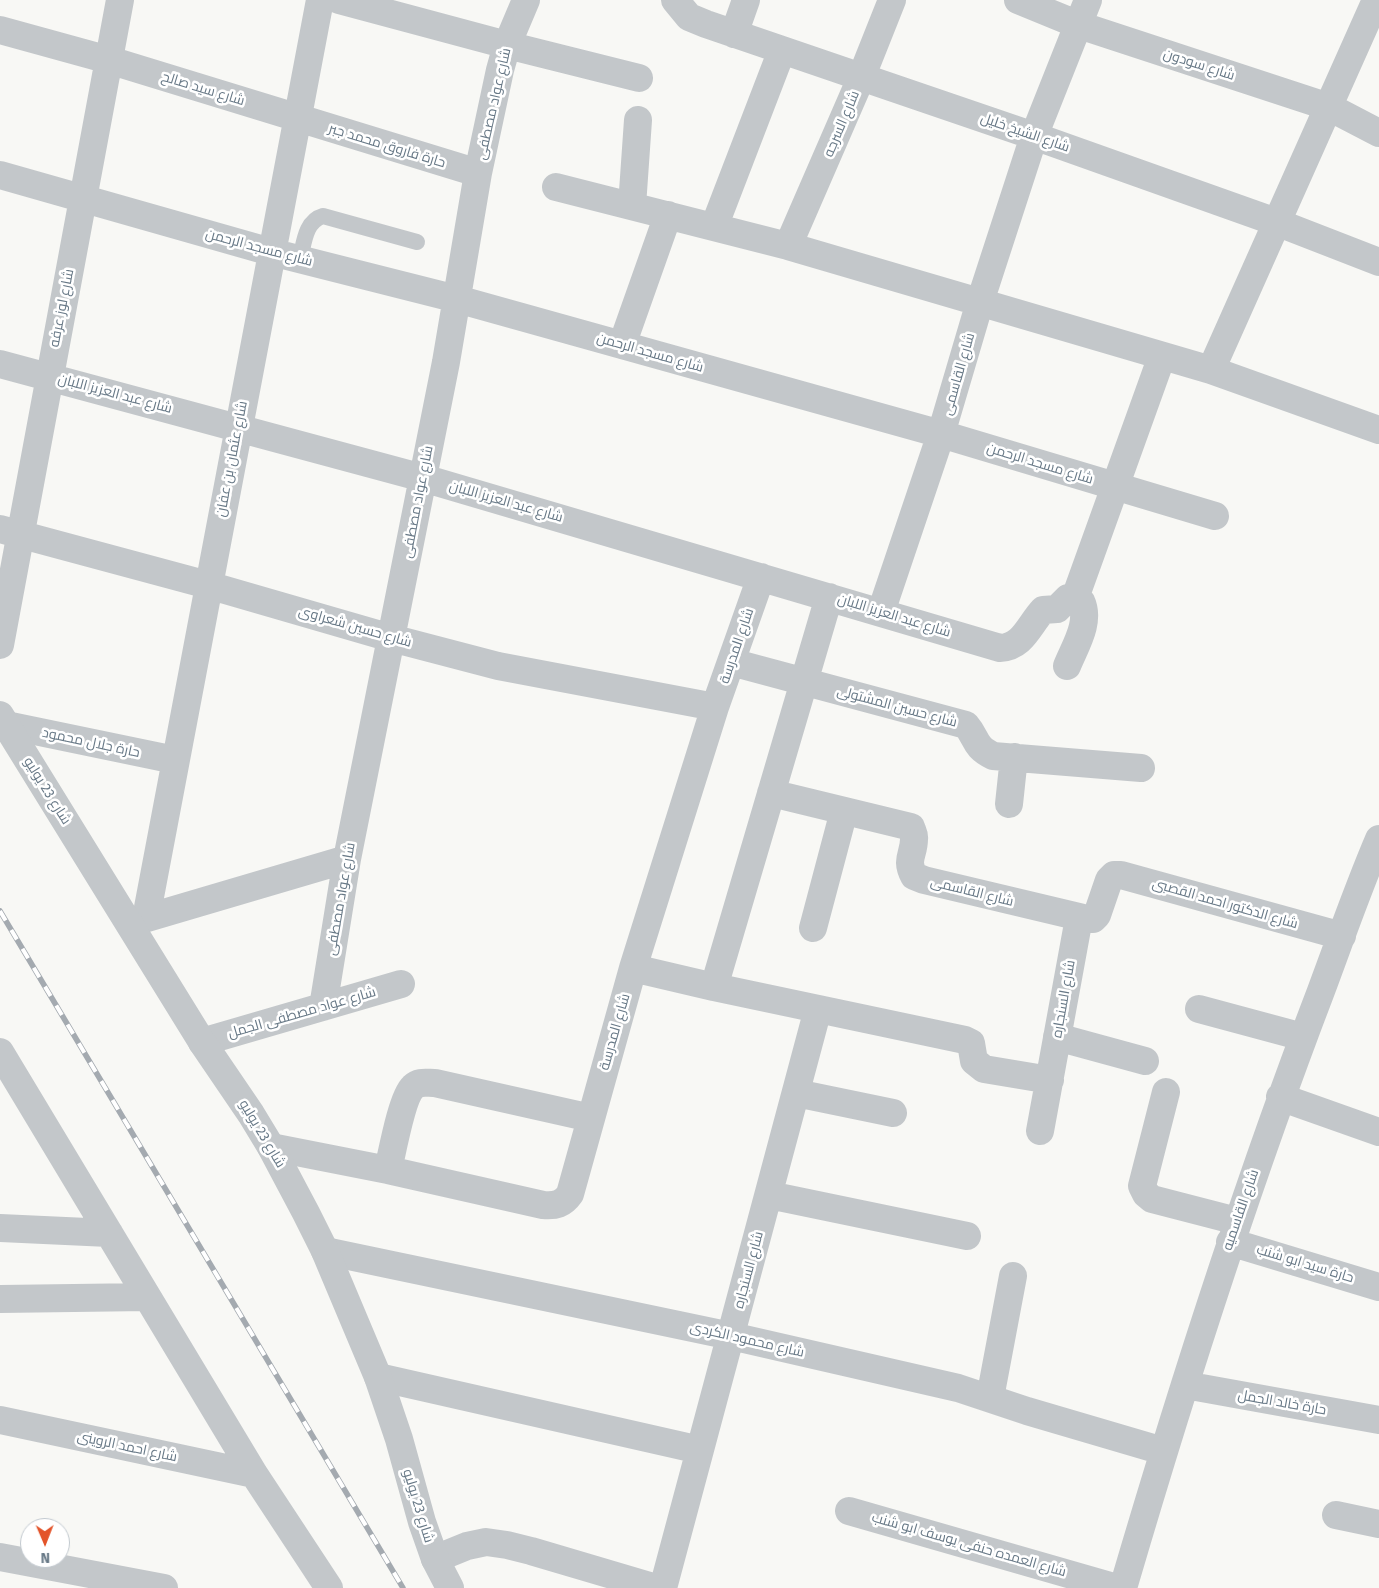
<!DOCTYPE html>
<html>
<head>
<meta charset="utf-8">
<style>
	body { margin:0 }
	#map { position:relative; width:1379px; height:1588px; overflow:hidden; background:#f8f8f5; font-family:"Fira Sans",sans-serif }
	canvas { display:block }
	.north { position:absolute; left:20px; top:1518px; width:50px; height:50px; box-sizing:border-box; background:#fff; border:1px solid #c2c9cf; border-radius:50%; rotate:179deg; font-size:14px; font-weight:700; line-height:20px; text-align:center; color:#677886 }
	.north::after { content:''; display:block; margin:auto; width:18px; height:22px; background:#e3542a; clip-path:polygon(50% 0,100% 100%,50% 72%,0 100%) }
</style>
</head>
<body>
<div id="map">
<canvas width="1379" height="1588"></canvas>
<div class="north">N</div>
</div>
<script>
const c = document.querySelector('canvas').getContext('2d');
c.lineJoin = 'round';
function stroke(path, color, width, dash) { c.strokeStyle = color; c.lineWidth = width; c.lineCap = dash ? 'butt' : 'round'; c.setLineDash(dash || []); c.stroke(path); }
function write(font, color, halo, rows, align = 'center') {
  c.font = font + ' "Fira Sans",Cairo,sans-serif'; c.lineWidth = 5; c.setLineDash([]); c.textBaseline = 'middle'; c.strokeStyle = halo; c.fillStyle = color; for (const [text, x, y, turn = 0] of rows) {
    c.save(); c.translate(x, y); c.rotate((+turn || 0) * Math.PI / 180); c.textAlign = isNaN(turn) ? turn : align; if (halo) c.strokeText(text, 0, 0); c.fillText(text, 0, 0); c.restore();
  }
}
const service = new Path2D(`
	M300,259C304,244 305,221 323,216L417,242`);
const minor = new Path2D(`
	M339,0L507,45L639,78
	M675,0L689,17L706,24L1034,136L1276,222L1379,262
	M1018,0L1079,25L1329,107L1379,133
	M0,30L109,60L478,173
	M734,34L746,0
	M0,175L271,252L457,299L941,434L1215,516
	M556,187L788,246L1211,370L1379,430
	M632,206L638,120
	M714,227L782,50
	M788,246L861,78L892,0
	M622,345L668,215
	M0,364L423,478L1000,648C1023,647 1029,625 1043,610L1057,609L1068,598H1075L1081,601C1091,622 1075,646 1067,666
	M1211,370L1376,0
	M0,529L208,585L391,638L498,666L715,707
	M1075,598L1162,356
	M881,612L941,434L980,302L1034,136L1088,0
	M0,645L120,0
	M731,662L966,725C978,739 973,746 993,756L1141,768
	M6,725L175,760
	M771,793L911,827C912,831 915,835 914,839C914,855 905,859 914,876L924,880L1088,919H1093L1097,915L1109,880L1114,875H1121L1342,936
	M1009,804L1014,757
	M146,918L320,0
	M130,923L347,859
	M813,928L844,811
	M633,968L714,987L965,1040L971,1043L974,1061L984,1069L1050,1080
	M714,987L829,597
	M323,1007L347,859L446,362L478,173L500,70L507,45L526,0
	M1199,1009L1303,1037
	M1057,1037L1145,1061
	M202,1042L401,984
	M0,1052L254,1474L329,1588
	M1166,1092L1142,1186L1146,1194L1152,1199L1237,1221
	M796,1093L893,1113
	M1280,1097L1379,1132
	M1040,1131L1079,918
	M271,1147L388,1170L543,1205C556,1206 563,1204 570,1194L633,968L715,707L761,577
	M388,1170C392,1153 402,1097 413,1087C419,1081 426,1083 435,1083L591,1118
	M769,1195L967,1236
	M0,1228L109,1233
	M1230,1242L1379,1287
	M325,1251L731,1336L958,1388L1027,1411L1163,1451
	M0,1299L147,1297
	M378,1377L700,1450
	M1185,1385L1379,1420
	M990,1398L1013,1276
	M0,1420L254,1474
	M849,1511L1117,1588
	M1336,1515L1379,1524
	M0,1557L164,1588
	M435,1559L467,1546L486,1542L507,1545L531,1551L656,1588
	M663,1588L818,1009
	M1123,1588C1182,1387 1246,1187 1321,991C1340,940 1358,888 1379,839`);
const tertiary = new Path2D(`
	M0,715L202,1042L251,1114L271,1147L306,1213L325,1251L378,1377L399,1439L422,1522L435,1559L450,1588`);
const rail = new Path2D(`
	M0,911L403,1588`);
const streetNames = [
	["شارع سودون",1199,65,18],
	["شارع سيد صالح",203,89,17],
	["شارع عواد مصطفى",494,104,-77],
	["شارع السرجه",842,124,-67],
	["شارع الشيخ خليل",1025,133,19],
	["حارة فاروق محمد جبر",387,146,17],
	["شارع مسجد الرحمن",259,248,15],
	["شارع لوز عرفه",62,308,-79],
	["شارع مسجد الرحمن",650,353,16],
	["شارع القاسمى",959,374,-74],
	["شارع عبد العزيز اللبان",115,394,15],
	["شارع عثمان بن عفان",232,459,-79],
	["شارع مسجد الرحمن",1040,464,17],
	["شارع عواد مصطفى",418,502,-79],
	["شارع عبد العزيز اللبان",506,502,16],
	["شارع عبد العزيز اللبان",894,616,17],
	["شارع حسين شعراوى",355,627,16],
	["شارع المدرسة",737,646,-71],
	["شارع حسين المشتولى",897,707,15],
	["حارة جلال محمود",91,743,12],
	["شارع 23 يوليو",47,791,58],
	["شارع القاسمى",972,892,14],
	["شارع عواد مصطفى",341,899,-80],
	["شارع الدكتور احمد القصبى",1225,904,16],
	["شارع السنجاره",1064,999,-80],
	["شارع عواد مصطفى الجمل",302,1013,-16],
	["شارع المدرسة",615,1032,-74],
	["شارع 23 يوليو",262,1134,59],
	["شارع القاسميه",1241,1210,-71],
	["حارة سيد ابو شنب",1305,1264,17],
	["شارع السنجاره",749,1270,-75],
	["شارع محمود الكردى",747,1340,13],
	["حارة خالد الجمل",1282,1403,10],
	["شارع احمد الروينى",127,1447,12],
	["شارع 23 يوليو",418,1506,73],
	["شارع العمده حنفى يوسف ابو شنب",969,1545,16]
];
stroke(service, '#c3c7ca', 16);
stroke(minor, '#c3c7ca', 28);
stroke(tertiary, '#c3c7ca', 28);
stroke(rail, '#a4aab0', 5.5);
stroke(rail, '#fff', 4, [11]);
write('14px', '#677886', '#fff', streetNames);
</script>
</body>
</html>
